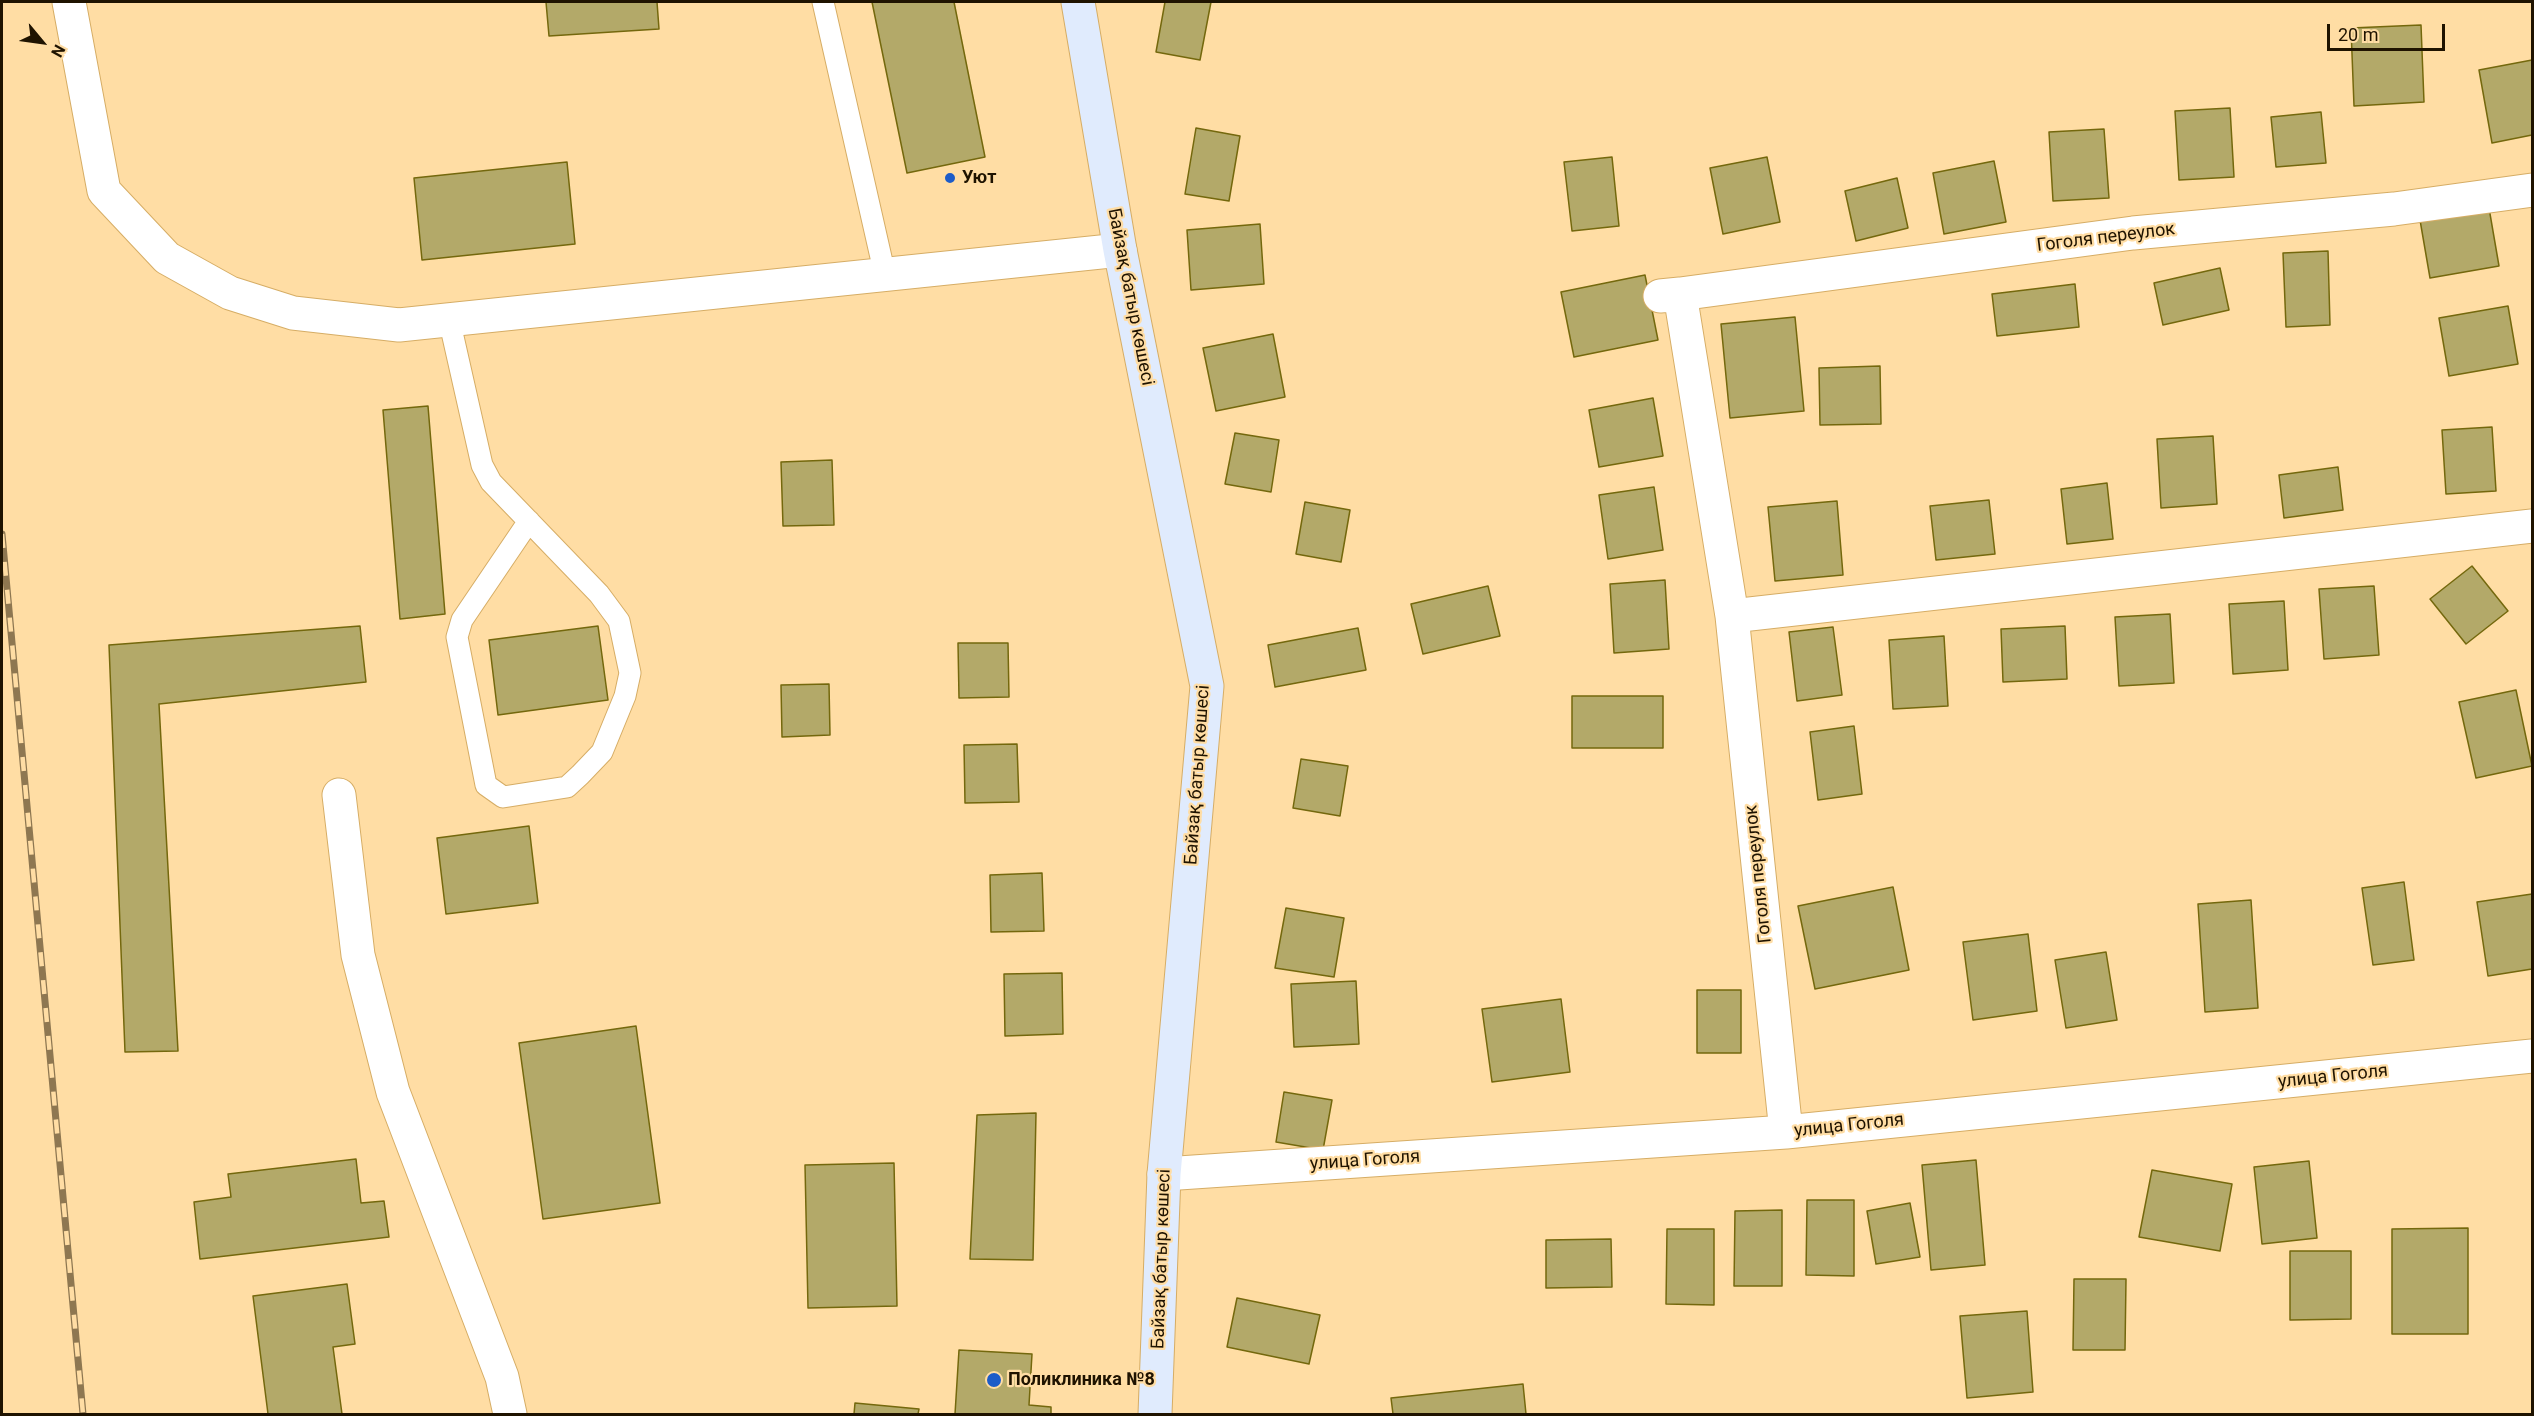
<!DOCTYPE html>
<html>
<head>
<meta charset="utf-8">
<style>
	body { margin:0 }
	#map { position:relative; width:2534px; height:1416px; overflow:hidden; background:#ffdda4; font-family:Roboto,sans-serif }
	canvas { display:block }
	.frame { position:absolute; inset:0; border:3px solid #1f1300; pointer-events:none }
	.north { position:absolute; left:12px; top:12px; width:60px; height:60px; -webkit-text-stroke:4px #ffdda4; paint-order:stroke; rotate:119deg; font-size:16px; font-weight:700; line-height:24px; text-align:center; color:#1f1300 }
	.north::after { content:''; display:block; margin:auto; width:21px; height:27px; background:#1f1300; clip-path:polygon(50% 0,100% 100%,50% 72%,0 100%) }
	.scale { position:absolute; left:2327px; top:24px; width:118px; height:27px; box-sizing:border-box; border:3px solid #1f1300; border-top:0; padding-left:8px; font-size:18px; line-height:21px; white-space:nowrap; color:#1f1300; -webkit-text-stroke:4px #ffdda4; paint-order:stroke }
</style>
</head>
<body>
<div id="map">
<canvas width="2534" height="1416"></canvas>
<div class="frame"></div>
<div class="north">N</div>
<div class="scale">20 m</div>
</div>
<script>
const c = document.querySelector('canvas').getContext('2d');
c.lineJoin = 'round';
function fill(path, color) { c.fillStyle = color; c.fill(path, 'evenodd'); }
function stroke(path, color, width, dash) { c.strokeStyle = color; c.lineWidth = width; c.lineCap = dash ? 'butt' : 'round'; c.setLineDash(dash || []); c.stroke(path); }
function write(font, color, halo, rows, align = 'center') {
  c.font = font + ' Roboto,sans-serif'; c.lineWidth = 4.5; c.setLineDash([]); c.textBaseline = 'middle'; c.strokeStyle = halo; c.fillStyle = color; for (const [text, x, y, turn = 0] of rows) {
    c.save(); c.translate(x, y); c.rotate((+turn || 0) * Math.PI / 180); c.textAlign = isNaN(turn) ? turn : align; if (halo) c.strokeText(text, 0, 0); c.fillText(text, 0, 0); c.restore();
  }
}
const building = new Path2D(`
	M546,2H657L659,29L549,36Z
	M872,2H954L985,157L907,173Z
	M1165,2H1211L1200,60L1156,52Z
	M2421,25L2424,102L2354,106L2351,28Z
	M2532,60V135L2492,143L2479,70Z
	M2230,108L2234,177L2179,180L2175,111Z
	M2321,112L2326,163L2276,167L2271,117Z
	M1196,128L1240,136L1229,201L1185,194Z
	M2104,129L2109,198L2053,201L2049,132Z
	M1612,157L1619,226L1572,231L1564,162Z
	M1767,157L1780,222L1723,234L1710,168Z
	M1994,161L2006,222L1944,234L1933,173Z
	M567,162L575,244L422,260L414,178Z
	M1897,178L1908,228L1856,241L1845,191Z
	M2489,208L2499,266L2430,278L2420,220Z
	M1260,224L1264,284L1191,290L1187,230Z
	M2328,251L2330,325L2286,327L2283,253Z
	M2220,268L2229,310L2163,325L2154,283Z
	M1645,275L1658,340L1574,357L1561,292Z
	M2075,284L2079,327L1997,336L1992,294Z
	M2508,306L2518,364L2449,376L2439,318Z
	M1795,317L1804,411L1730,418L1721,324Z
	M1273,334L1285,397L1216,411L1203,348Z
	M1880,366L1881,424L1820,425L1819,368Z
	M1653,398L1663,456L1599,467L1589,410Z
	M428,406L445,614L400,619L383,410Z
	M2492,427L2496,491L2446,494L2442,430Z
	M1235,433L1279,440L1271,492L1225,484Z
	M2213,436L2217,504L2161,508L2157,439Z
	M832,460L834,525L783,526L781,462Z
	M2338,467L2343,510L2284,518L2279,475Z
	M2107,483L2113,539L2067,544L2061,489Z
	M1654,487L1663,550L1608,559L1599,495Z
	M1989,500L1995,554L1936,560L1930,506Z
	M1837,501L1843,575L1775,581L1768,507Z
	M1305,502L1350,510L1341,562L1296,554Z
	M2472,566L2508,611L2466,644L2430,599Z
	M1665,580L1669,649L1614,653L1610,584Z
	M1488,586L1500,636L1423,654L1411,604Z
	M2374,586L2379,655L2324,659L2319,589Z
	M2284,601L2288,670L2233,674L2229,604Z
	M2170,614L2174,683L2119,686L2115,617Z
	M360,626L366,682L159,704L178,1051L125,1052L109,645Z
	M598,626L608,700L498,715L489,640Z
	M2065,626L2067,679L2003,682L2001,629Z
	M1833,627L1842,695L1797,701L1789,632Z
	M1358,628L1366,670L1275,687L1268,645Z
	M1944,636L1948,706L1893,709L1889,640Z
	M958,643H1008L1009,697L959,698Z
	M829,684L830,735L782,737L781,685Z
	M2516,690L2532,766L2476,778L2459,702Z
	M1572,696H1663V748H1572Z
	M1854,726L1862,794L1818,800L1810,732Z
	M1017,744L1019,802L965,803L964,745Z
	M1301,759L1348,766L1340,816L1293,808Z
	M529,826L538,903L446,914L437,838Z
	M1042,873L1044,931L991,932L990,875Z
	M2404,882L2414,960L2373,965L2362,888Z
	M1893,887L1909,970L1815,989L1798,906Z
	M2532,894V969L2488,976L2477,902Z
	M2251,900L2258,1008L2205,1012L2198,904Z
	M1286,908L1344,918L1334,977L1275,968Z
	M2028,934L2037,1011L1973,1020L1963,942Z
	M2106,952L2117,1020L2066,1028L2055,960Z
	M1062,973L1063,1034L1005,1036L1004,974Z
	M1356,981L1359,1044L1294,1047L1291,984Z
	M1697,990H1741V1053H1697Z
	M1561,999L1570,1072L1492,1082L1482,1009Z
	M636,1026L660,1203L543,1219L519,1043Z
	M1284,1092L1332,1100L1323,1150L1276,1142Z
	M1036,1113L1033,1260L970,1259L977,1115Z
	M356,1159L361,1203L384,1201L389,1237L200,1259L194,1202L231,1197L228,1174Z
	M1976,1160L1985,1265L1931,1270L1922,1165Z
	M2309,1161L2317,1238L2262,1244L2254,1167Z
	M894,1163L897,1306L808,1308L805,1165Z
	M2152,1170L2232,1184L2220,1251L2139,1237Z
	M1807,1200H1854V1276L1806,1275Z
	M1910,1203L1920,1257L1876,1264L1867,1211Z
	M1782,1210V1286H1734L1735,1211Z
	M2468,1228V1334H2392V1229Z
	M1667,1229H1714V1305L1666,1304Z
	M1611,1239L1612,1287L1546,1288V1240Z
	M2290,1251H2351V1319L2290,1320Z
	M2074,1279H2126L2125,1350H2073Z
	M347,1284L355,1344L333,1347L342,1414H268L253,1296Z
	M1237,1298L1320,1315L1309,1364L1227,1347Z
	M2027,1311L2033,1392L1967,1398L1960,1316Z
	M959,1350L1032,1354L1029,1405L1051,1407V1414H955Z
	M1523,1384L1526,1414H1393L1391,1398Z
	M855,1403L919,1409L918,1414H854Z`);
const lane = new Path2D(`
	M823,2L885,275
	M449,319L482,465L491,482L599,594L619,621L630,673L625,696L602,752L580,775L567,787L503,797L486,785L457,637L462,620L529,521`);
const street = new Path2D(`
	M69,2L104,191L167,258L230,293L293,313L399,325L1120,250
	M1680,294L2133,233L2394,209L2532,190
	M1660,296L1680,294L1732,616L1786,1132
	M1732,616L2532,526
	M339,795L358,955L393,1092L502,1377L510,1414
	M1164,1174L1786,1132L2532,1056`);
const secondary = new Path2D(`
	M1078,2L1120,250L1207,686L1164,1174L1155,1414`);
const rail = new Path2D(`
	M2,534L83,1414`);
const markers = [
	[950,178,6,"#1d5cc8"],
	[994,1380,8,"#1d5cc8"]
];
const poiNames = [
	["Уют",962,178],
	["Поликлиника №8",1008,1380]
];
const streetNames = [
	["Гоголя переулок",2106,238,-7],
	["Байзақ батыр көшесі",1130,297,79],
	["Байзақ батыр көшесі",1198,775,-86],
	["Гоголя переулок",1759,874,-96],
	["улица Гоголя",2333,1077,-6],
	["улица Гоголя",1849,1126,-6],
	["улица Гоголя",1365,1161,-4],
	["Байзақ батыр көшесі",1162,1259,-88]
];
fill(building, '#b3a969');
stroke(building, '#74680d', 1.5);
stroke(lane, '#d6ad65', 23);
stroke(street, '#d6ad65', 35);
stroke(secondary, '#d6ad65', 35);
stroke(lane, '#fff', 21);
stroke(street, '#fff', 33);
stroke(secondary, '#e0ebfd', 33);
stroke(rail, '#8e7751', 7);
stroke(rail, '#ffdda4', 4.5, [14]);
for (const [x, y, r, color] of markers) { const dot = new Path2D(); dot.arc(x, y, r, 0, 2 * Math.PI); c.fillStyle = color; c.fill(dot); stroke(dot, '#ffdda4', 2); }
write('bold 18px', '#1f1300', '#ffdda4', poiNames, 'left');
write('18px', '#1f1300', '#ffdda4', streetNames);
</script>
</body>
</html>
